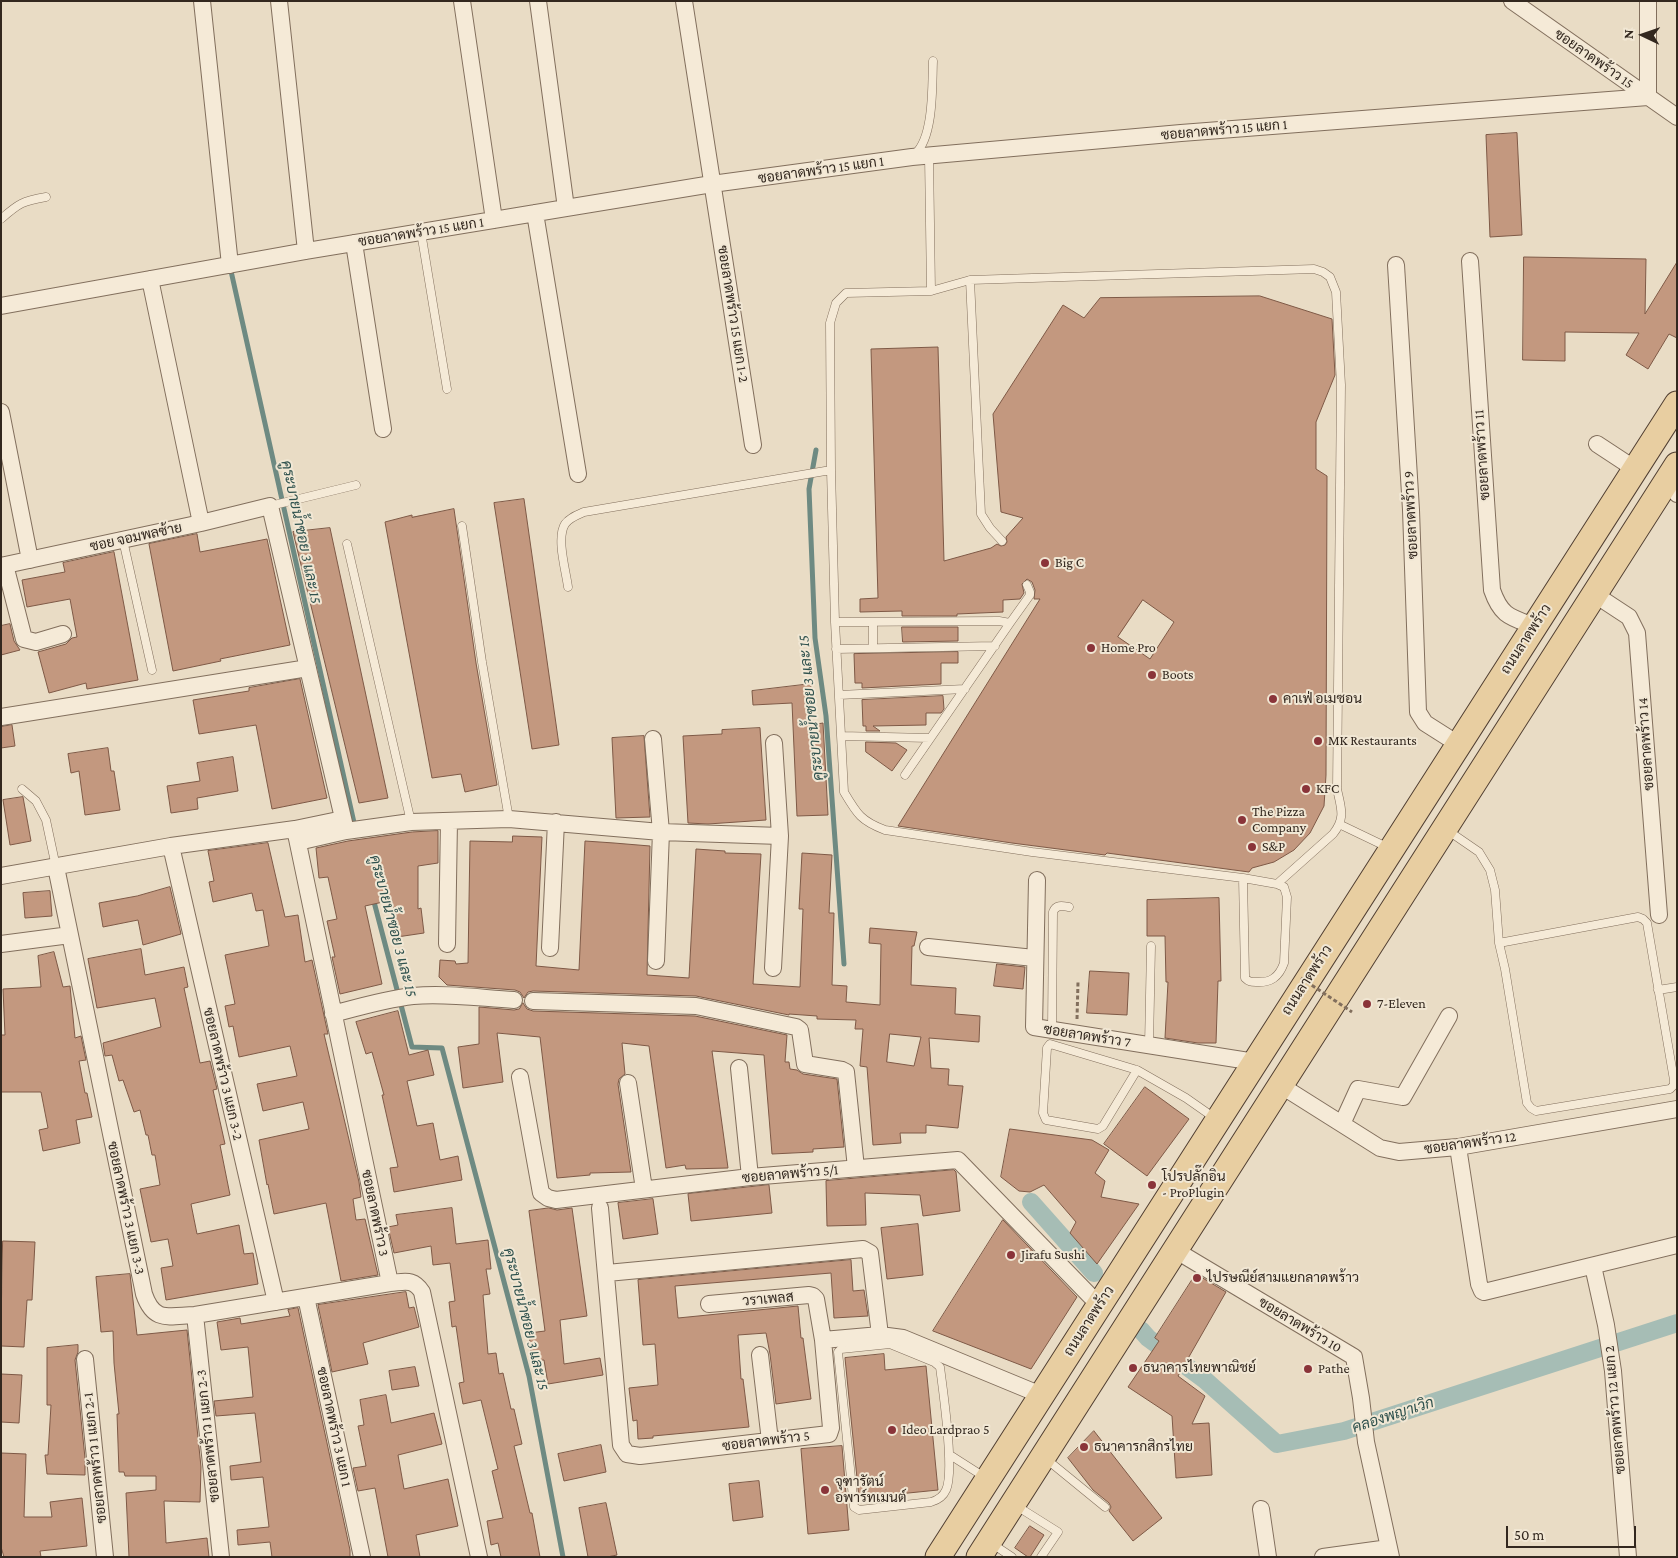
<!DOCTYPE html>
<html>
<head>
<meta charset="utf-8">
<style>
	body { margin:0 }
	#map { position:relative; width:1678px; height:1558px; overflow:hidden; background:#e9dcc5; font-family:"Crimson Pro",serif }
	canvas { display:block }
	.frame { position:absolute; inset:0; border:2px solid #33281f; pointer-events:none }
	.north { position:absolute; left:1618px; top:10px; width:50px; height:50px; -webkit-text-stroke:4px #f1e7d4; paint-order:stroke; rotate:273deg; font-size:14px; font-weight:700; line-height:20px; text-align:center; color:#33281f }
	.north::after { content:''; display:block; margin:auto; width:18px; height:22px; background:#33281f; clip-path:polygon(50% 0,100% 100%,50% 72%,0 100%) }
	.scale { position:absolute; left:1506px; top:1526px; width:130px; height:22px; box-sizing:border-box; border:2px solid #33281f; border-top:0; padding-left:6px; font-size:15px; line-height:18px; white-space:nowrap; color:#33281f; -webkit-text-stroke:4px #f1e7d4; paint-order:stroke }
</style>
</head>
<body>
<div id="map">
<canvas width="1678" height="1558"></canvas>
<div class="frame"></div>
<div class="north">N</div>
<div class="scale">50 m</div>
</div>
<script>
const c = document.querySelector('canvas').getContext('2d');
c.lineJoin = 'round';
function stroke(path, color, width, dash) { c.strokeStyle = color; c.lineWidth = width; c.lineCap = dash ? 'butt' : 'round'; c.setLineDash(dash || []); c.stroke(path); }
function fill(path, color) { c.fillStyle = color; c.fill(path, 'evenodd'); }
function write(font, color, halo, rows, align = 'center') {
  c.font = font + ' "Crimson Pro",Sarabun,serif'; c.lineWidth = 4; c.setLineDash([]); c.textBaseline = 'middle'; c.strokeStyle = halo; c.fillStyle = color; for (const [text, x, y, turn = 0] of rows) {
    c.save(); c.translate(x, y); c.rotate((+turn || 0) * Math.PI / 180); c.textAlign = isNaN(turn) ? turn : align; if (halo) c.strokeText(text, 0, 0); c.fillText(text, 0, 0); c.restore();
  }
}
const stream = new Path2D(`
	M231,271L355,827
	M816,450L809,489L815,638L826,716L844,964
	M373,898L412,1047L442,1048L529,1376L563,1557`);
const canal = new Path2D(`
	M1031,1202L1094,1273
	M1141,1330L1148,1338L1205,1380L1277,1444L1344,1431L1677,1323`);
const building = new Path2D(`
	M1517,133L1522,235L1490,237L1486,135Z
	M1524,257L1646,259L1645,314L1677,262V338L1669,334L1648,369L1626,355L1639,333L1565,332V361L1523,360Z
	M1260,296L1332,319L1335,375L1316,422V469L1327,476L1326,775L1324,806L1310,833L1294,850L1274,862L1252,868L1249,872L1107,853L1105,855L1012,843L898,826L1040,599H1034L1035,590L1032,582L1027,579L1022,584L1024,593L1020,599L1003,600V612L957,614V616H902V611L860,612V599L878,598L871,349L938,347L944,561L991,548L997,544L1001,546L1005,545L1007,542L1006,537L1023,518L1001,512L993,414L1063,305L1084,318L1100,298ZM1143,600L1174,622L1150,659L1118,637Z
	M524,499L559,745L532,749L494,503Z
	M454,509L476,663L497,785L465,792L461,774L432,778L385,522L412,515V517Z
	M330,528L388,798L359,803L293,532Z
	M197,534L200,552L267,539L290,645L220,659L221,661L173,671L149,544Z
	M114,552L138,680L87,689L86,683L49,693L38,652L66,644L72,638L77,637L70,599L27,607L22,580L65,572L63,563Z
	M10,624L14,641L20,650L1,655V626Z
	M902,627H958V641L903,642Z
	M958,652V663H941V684L862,688V683H855L854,654Z
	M300,679L327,798L272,809L256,725L199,734L193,700L249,691V688Z
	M811,684V725L823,723L828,815L797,816L792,703L753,705L752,691Z
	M943,696L944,709L941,713H926V725L873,726L880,731H866V726H863L862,700Z
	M12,725L15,746L1,748V727Z
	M760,728L766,820L708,824L688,823L683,736L722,734V730Z
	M644,736L650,817L616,818L612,738Z
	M866,742L896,743L907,750L892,771L866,752Z
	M108,748L111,771H114L120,810L85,815L79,771L71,773L68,754Z
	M233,757L238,791L197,798L198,809L171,813L167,786L200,781L197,763Z
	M23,797L31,841L10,845L3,800Z
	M438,831V863L418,866V909L421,908L424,933L397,937L392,900L365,906L382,984L340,994L332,957H335L327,921L337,919L328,877L319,878L316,848L348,841L412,832Z
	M513,836L542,837L536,966L579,970L585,841L614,843L650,846L647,975L689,978L696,849L725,851V853L761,854L753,984L800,987L803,909H799L802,853L832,855L829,913H834L832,985L847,986L846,1002L880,1005L881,944L869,943L870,928L917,932L914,946H912L911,985L956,988L955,1014L980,1016L979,1042L929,1038L931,1068L949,1069L948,1085L963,1086L958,1128L926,1125V1133H900L901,1143L873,1145L867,1067L860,1066L863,1029H855L856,1020L817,1019V1016L789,1014V1015L696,996L533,991L528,992L524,998L520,992L515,990L447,985L439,977L440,960L455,961L456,964L468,963L470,841L512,842ZM890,1034L921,1037L914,1066L887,1062Z
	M268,843L285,917L298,915L305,962L312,960L328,1034H324L359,1182L361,1197L353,1199L356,1220L365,1219L378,1275L341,1281L326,1203L274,1214L268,1184L267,1185L259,1140L309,1129L303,1102L263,1111L257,1084L297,1076L290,1046L239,1057L233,1026L229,1027L225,1006L235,1004L225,955L269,946L263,910L256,911L252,893L213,902L209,882L214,881L208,851Z
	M170,887L181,934L143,945L138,920L103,927L99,903L137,896Z
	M50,891L52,916L25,918L23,893Z
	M1219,898L1221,981H1218L1216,1043H1198L1165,1038L1168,982H1166L1165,936H1147V900Z
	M141,949L145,975L184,967L188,987L184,988L200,1063L210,1061L217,1089L213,1090L225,1144L220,1145L230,1195L191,1204L197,1234L239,1225L244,1254L253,1253L258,1284L166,1300L161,1268L173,1266L168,1239L151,1242L140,1189L160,1185L155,1155H152L148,1135H146L140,1110L134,1112L123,1080L119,1081L112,1055L105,1056L103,1043L161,1027L155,998L97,1008L88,959Z
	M54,952L63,987L70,986L75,1038L81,1036L86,1060L79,1061L85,1093H87L92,1117L76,1120L80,1143L43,1151L39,1130L48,1128L41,1092H1V1035H5L3,989L41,987L38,956Z
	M997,964L1025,967L1023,989L994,986Z
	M1090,971L1129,973L1127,1015L1087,1013Z
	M523,1003L527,1009L533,1011L695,1016L787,1035L785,1062H789L790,1069L797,1070L803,1074L837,1079L844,1147L813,1149V1152L772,1154L764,1055L712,1051L728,1168L686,1169L685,1165L666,1168L649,1046L622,1043L625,1074L619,1079L618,1084L631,1172L590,1173V1175L557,1178L540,1037L497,1033L503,1082L463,1088L458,1047L479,1044V1007L514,1010L519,1009Z
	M398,1011L409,1055L428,1050L434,1075L407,1081L417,1126L433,1123L440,1160L458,1156L462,1180L394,1192L390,1168L398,1167L382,1095H384L372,1052L366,1054L356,1022Z
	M1145,1087L1189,1119L1147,1176L1104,1144Z
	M1010,1129L1092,1140L1109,1150L1095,1173L1105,1181L1101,1197L1139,1204L1097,1264L1070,1233L1076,1222L1044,1185L1030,1192L1019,1191L1001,1177Z
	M954,1170L956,1172L960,1211L923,1216L920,1195L865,1193L866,1225L827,1226L826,1181Z
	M769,1185L772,1213L691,1221L688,1194Z
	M653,1199L658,1234L623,1239L618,1203Z
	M452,1208L456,1244L488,1240L491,1269H486L490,1294L483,1295L488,1354L496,1353L499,1374L503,1373L511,1409H514L522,1444L514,1446L530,1513H532L540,1557H501L498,1543L491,1545L487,1521L503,1518L492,1471L498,1469L481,1400L463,1404L459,1383L464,1382L456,1326L452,1327L449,1302L455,1301L450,1263L433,1265L431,1246L394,1253L388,1227L398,1225L396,1215Z
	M549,1208L557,1210L572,1208L587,1316L560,1320L564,1364L600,1358L603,1375L548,1384L544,1360L532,1361L529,1333L545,1331L529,1211Z
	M1003,1220L1077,1297L1031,1369L933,1331Z
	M918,1224L923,1275L887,1279L881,1228Z
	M3,1241L35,1242L32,1300H27L24,1347L1,1346Z
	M851,1260L853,1291L864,1290L868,1316L834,1318L831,1273L675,1286L678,1318L798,1306L801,1338H803L811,1399L776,1404L770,1354L766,1333L738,1335L741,1379H743L749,1427L653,1436V1438L638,1439L637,1420L633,1421L629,1388L658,1385L655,1344L643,1345L638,1280Z
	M130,1274L137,1335L187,1330L201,1467L200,1502L164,1501L166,1543L207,1538L209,1557H129L126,1493L156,1490V1476H125L124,1472H119L117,1414H119L114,1363L113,1331L101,1332L96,1277Z
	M1196,1274L1226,1292L1178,1376L1205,1396L1192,1424L1209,1423L1212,1475L1176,1478L1172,1416L1128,1387L1159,1341L1155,1338Z
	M406,1292L409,1308L414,1307L419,1327L363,1343L368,1364L332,1372L318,1305Z
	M298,1308L350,1550V1557H272L270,1542L238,1545L237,1530L269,1527L263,1477L231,1480L230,1466L261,1462L255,1413L216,1416L214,1401L253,1397L248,1347L221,1350L217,1322L240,1318L241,1324L290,1316L288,1310Z
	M78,1345V1352L75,1360L85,1458V1475L47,1474L45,1455H48L51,1405H47V1348Z
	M884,1354L885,1370L926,1366L938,1490L859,1498L845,1358Z
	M415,1367L419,1386L392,1390L389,1371Z
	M1,1374L22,1375L19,1423L1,1422Z
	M386,1395L391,1423L434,1413L442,1444L398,1455L404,1489L448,1479L458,1526L416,1535L420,1557H388L375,1488L358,1491L353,1468L366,1466L358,1426L364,1425L360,1400Z
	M1094,1431L1162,1518L1133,1541L1109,1511L1111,1507L1109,1503L1093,1490L1068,1458Z
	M601,1445L606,1472L564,1481L558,1454Z
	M842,1446L849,1530L808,1534L801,1449Z
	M1,1453L26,1454L24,1517H52L50,1502L82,1498L87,1546L40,1551L41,1557H4L1,1547Z
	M759,1481L763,1517L733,1521L729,1484Z
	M606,1503L617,1555L607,1557H588L579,1508Z
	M1030,1526L1044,1535L1030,1557H1028L1015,1548Z`);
const path = new Path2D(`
	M1077,1019L1078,982`);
const lane = new Path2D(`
	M915,154C934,137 932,86 933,61
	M929,156L931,291
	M1,219C19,203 23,201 46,197
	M421,232L447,389
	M1314,269L1323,272L1330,277L1336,292L1341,385L1337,789C1341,808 1346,818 1333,834L1277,884L1243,878L1032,852L885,830C861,821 857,814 844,792L835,622L831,470L830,323L836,303L846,293L931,291L970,280Z
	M970,280L981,514L990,528L1002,541
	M270,506L356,485
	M462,526L482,662L509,819
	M123,540L152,670
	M347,544L411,822
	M568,587C566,571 556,538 565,524C569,518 577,515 584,512L831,470
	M835,622L999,621L1010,623L905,775
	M873,622V648
	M1010,623L1030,595V592L1027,585
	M836,649L995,646
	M839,695L965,689
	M841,736L930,738
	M22,789L36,801L46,820L56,867
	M1341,825L1389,848
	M1447,830L1479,852L1490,870L1495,890L1499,943L1505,969L1527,1103L1531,1108L1536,1111L1670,1089L1674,1085V1080L1647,923L1643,919L1638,917L1499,943
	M1243,878L1245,975V978C1249,982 1251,982 1256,982C1271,983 1279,977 1284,963L1287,897L1284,887L1277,884
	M1658,990L1677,987
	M1052,1031L1053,912C1056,904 1063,906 1069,907
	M1149,1045L1151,946
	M1137,1070L1103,1126L1098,1129L1046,1120L1043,1113L1047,1048L1050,1044L1137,1070L1186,1098L1216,1119
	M890,1344L934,1362L940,1367C943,1391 955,1471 946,1490C943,1497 938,1500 931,1502L859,1510L854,1507L838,1352L841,1349Z
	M950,1455L986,1478
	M1045,1458L1105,1507
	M1015,1505L1058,1532L1041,1557
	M991,1543L1012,1557`);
const street = new Path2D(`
	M202,1L230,265
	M279,1L306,251
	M462,1L494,220
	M538,1L566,208
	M684,1L753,445
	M1512,1L1677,117
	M535,213L578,474
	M354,243L383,429
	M1470,261L1492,590C1501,616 1510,617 1534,626
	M1396,265L1411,510L1418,712L1425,723L1458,744
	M150,279L201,523
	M1,306L306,251L566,208L712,184L912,157L1181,133L1648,97V1
	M1,412L30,560
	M1597,444L1635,469
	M1671,474L1677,494
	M5,565L24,639L36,642L63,634
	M1,566L201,523L270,506L346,831L298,842
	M1594,594L1629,617L1637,633L1659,915
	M1,717L308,668
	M653,739L661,832L656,961
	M295,829L343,819
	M346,831L411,822L509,819L661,832L780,836
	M171,846L276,1302
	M56,867L144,1294C154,1323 168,1316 195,1315L390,1283
	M1,876L171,846L295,829L390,1283C405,1282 413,1278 422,1292L479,1557
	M1037,880L1034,1027L1255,1062
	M1,944L70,935
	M447,944L449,821
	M928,947L1034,958
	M550,948L556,822
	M773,968L780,836L774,743
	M533,1001L696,1006L796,1027L800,1030L805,1064L842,1070L846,1072L856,1168
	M333,1014C359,1007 386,999 413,996C446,993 480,998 514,1000
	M739,1068L750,1177
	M520,1077L541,1193L548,1198L556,1200L750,1177L958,1160L1099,1305
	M628,1083L644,1189
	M1280,1085L1380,1148L1399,1152L1458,1147L1677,1109
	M1342,1124L1358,1089L1403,1097L1449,1016
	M1458,1147L1479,1284L1482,1291L1484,1292L1677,1245
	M600,1208L621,1445L627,1454L640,1456L829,1434L831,1428L823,1340L816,1299L813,1296L809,1295L709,1304
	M1175,1250L1354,1357L1361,1398L1366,1442L1391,1557
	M1593,1266L1606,1325L1613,1371L1628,1557
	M607,1273L863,1249L870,1253L880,1335
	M306,1297L362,1557
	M195,1315L221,1557
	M823,1340L880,1335L903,1338L1041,1395
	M760,1355L770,1441
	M85,1359L105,1557
	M1261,1509L1268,1557
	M1323,1557L1389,1548`);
const primary = new Path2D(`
	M938,1557L1677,404
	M979,1557L1677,465`);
const pathBridge = new Path2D(`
	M1301,978L1352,1012`);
const markers = [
	[1045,563,5,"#8a3439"],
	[1091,648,5,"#8a3439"],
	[1152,675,5,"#8a3439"],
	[1273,699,5,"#8a3439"],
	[1318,741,5,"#8a3439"],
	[1306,789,5,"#8a3439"],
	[1242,820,5,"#8a3439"],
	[1252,847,5,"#8a3439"],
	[1367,1004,5,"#8a3439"],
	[1152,1185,5,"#8a3439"],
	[1011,1255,5,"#8a3439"],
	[1197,1278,5,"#8a3439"],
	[1133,1368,5,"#8a3439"],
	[1308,1369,5,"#8a3439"],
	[892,1430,5,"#8a3439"],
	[1084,1447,5,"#8a3439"],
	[825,1490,5,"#8a3439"]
];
const streetNames = [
	["ซอยลาดพร้าว 15",1594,59,35],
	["ซอยลาดพร้าว 15 แยก 1",1224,130,-5],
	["ซอยลาดพร้าว 15 แยก 1",821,170,-8],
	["ซอยลาดพร้าว 15 แยก 1",421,232,-9],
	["ซอยลาดพร้าว 15 แยก 1-2",733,314,81],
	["ซอยลาดพร้าว 11",1482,455,-94],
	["ซอยลาดพร้าว 9",1411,515,-93],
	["ซอย จอมพลซ้าย",136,537,-12],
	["ถนนลาดพร้าว",1526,639,-57],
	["ซอยลาดพร้าว 14",1646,744,-94],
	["ถนนลาดพร้าว",1307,980,-57],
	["ซอยลาดพร้าว 7",1087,1036,9],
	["ซอยลาดพร้าว 3 แยก 3-2",223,1074,77],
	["ซอยลาดพร้าว 12",1470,1143,-8],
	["ซอยลาดพร้าว 5/1",790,1174,-5],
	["ซอยลาดพร้าว 3 แยก 3-3",126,1208,78],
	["ซอยลาดพร้าว 3",375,1213,78],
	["วราเพลส",768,1299,-5],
	["ถนนลาดพร้าว",1089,1321,-57],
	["ซอยลาดพร้าว 10",1300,1325,31],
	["ซอยลาดพร้าว 12 แยก 2",1615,1410,-95],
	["ซอยลาดพร้าว 3 แยก 1",334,1427,78],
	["ซอยลาดพร้าว 1 แยก 2-3",208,1436,-96],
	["ซอยลาดพร้าว 5",766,1441,-7],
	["ซอยลาดพร้าว 1 แยก 2-1",95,1458,-96]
];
const poiNames = [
	["Big C",1055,563],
	["Home Pro",1101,648],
	["Boots",1162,675],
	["คาเฟ่ อเมซอน",1283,699],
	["MK Restaurants",1328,741],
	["KFC",1316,789],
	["The Pizza",1252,812],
	["Company",1252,828],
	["S&P",1262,847],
	["7-Eleven",1377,1004],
	["โปรปลั๊กอิน",1162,1177],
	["- ProPlugin",1162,1193],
	["Jirafu Sushi",1021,1255],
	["ไปรษณีย์สามแยกลาดพร้าว",1207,1278],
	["ธนาคารไทยพาณิชย์",1143,1368],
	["Pathe",1318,1369],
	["Ideo Lardprao 5",902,1430],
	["ธนาคารกสิกรไทย",1094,1447],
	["จุฑารัตน์",835,1482],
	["อพาร์ทเมนต์",835,1498]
];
const waterNames = [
	["คูระบายน้ำซอย 3 และ 15",301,532,78],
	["คูระบายน้ำซอย 3 และ 15",811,708,-96],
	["คูระบายน้ำซอย 3 และ 15",393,926,75],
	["คูระบายน้ำซอย 3 และ 15",526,1319,76],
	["คลองพญาเวิก",1393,1415,-18]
];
stroke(stream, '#6e8a82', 5);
stroke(canal, '#a6bdb5', 18);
fill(building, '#c3987f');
stroke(building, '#7e5946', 1);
stroke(lane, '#826f5d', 9);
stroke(street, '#826f5d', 18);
stroke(primary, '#503e31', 27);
stroke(path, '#826f5d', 3, [4, 2.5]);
stroke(lane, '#f5ead7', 8);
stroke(street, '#f5ead7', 16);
stroke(primary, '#e8cea1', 25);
stroke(pathBridge, '#826f5d', 3, [4, 2.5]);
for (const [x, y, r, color] of markers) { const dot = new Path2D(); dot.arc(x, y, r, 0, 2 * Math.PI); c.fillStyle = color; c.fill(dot); stroke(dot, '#f1e7d4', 2); }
write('14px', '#33281f', '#f1e7d4', streetNames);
write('14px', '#33281f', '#f1e7d4', poiNames, 'left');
write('italic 15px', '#30524e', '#f1e7d4', waterNames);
</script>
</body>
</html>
